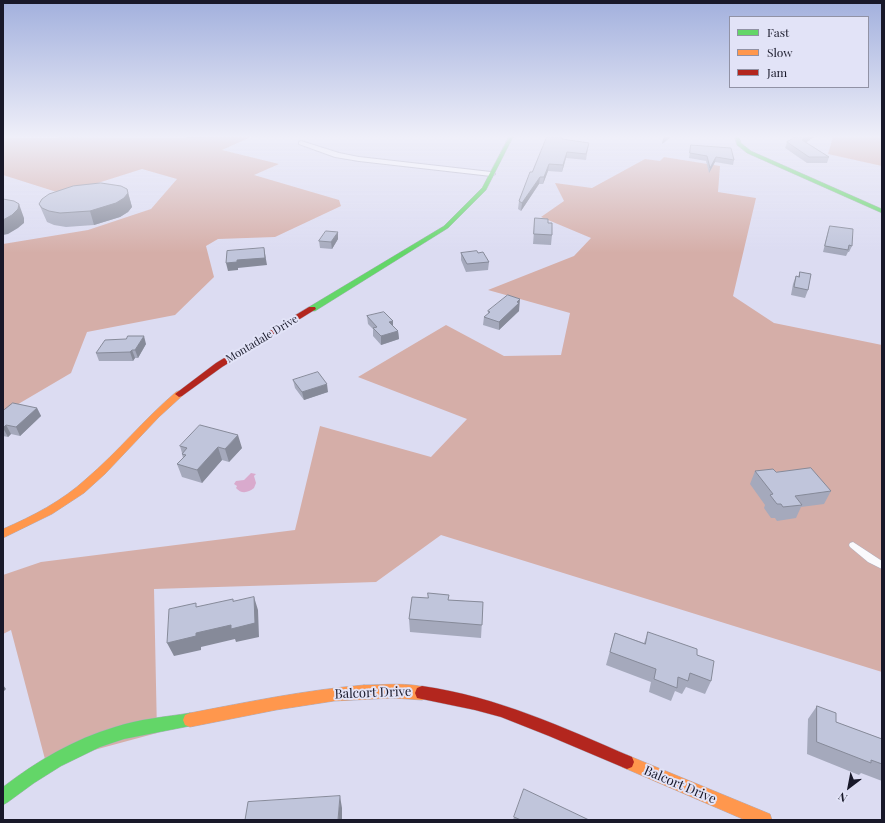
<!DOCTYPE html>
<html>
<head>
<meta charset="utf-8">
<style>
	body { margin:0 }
	#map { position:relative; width:885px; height:823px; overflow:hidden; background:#dcdcf2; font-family:"Playfair Display",serif }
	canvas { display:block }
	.frame { position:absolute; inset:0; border:4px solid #181829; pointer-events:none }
	.legend { position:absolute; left:729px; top:16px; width:140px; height:72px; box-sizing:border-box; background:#e2e3f7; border:1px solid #9192a5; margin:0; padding:5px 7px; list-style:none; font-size:12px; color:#181829 }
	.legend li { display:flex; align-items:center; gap:8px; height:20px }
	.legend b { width:20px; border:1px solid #9192a5 }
	.north { position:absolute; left:829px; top:767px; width:40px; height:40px; -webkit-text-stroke:3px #e2e3f7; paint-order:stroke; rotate:212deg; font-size:11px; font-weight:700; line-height:16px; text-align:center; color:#181829 }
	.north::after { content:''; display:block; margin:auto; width:14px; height:18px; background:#181829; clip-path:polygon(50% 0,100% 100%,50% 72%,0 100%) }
</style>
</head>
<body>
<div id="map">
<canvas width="885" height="823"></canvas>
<div class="frame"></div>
<ul class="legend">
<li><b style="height:5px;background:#63d668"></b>Fast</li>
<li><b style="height:5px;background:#ff974d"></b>Slow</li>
<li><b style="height:5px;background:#b3261e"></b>Jam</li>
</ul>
<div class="north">N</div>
</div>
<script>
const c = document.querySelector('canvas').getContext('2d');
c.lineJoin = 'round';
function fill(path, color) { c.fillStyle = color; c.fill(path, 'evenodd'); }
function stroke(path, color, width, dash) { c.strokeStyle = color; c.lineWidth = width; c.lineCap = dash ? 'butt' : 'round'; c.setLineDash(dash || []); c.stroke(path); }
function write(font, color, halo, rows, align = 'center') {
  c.font = font + ' "Playfair Display",serif'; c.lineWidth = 4; c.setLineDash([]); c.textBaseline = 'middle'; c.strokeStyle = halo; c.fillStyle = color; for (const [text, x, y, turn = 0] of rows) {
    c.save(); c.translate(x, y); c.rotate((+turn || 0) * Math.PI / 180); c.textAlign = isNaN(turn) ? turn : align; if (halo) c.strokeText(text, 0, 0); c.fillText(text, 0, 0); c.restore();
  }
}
const forest = new Path2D(`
	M251,137L222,150L279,164L254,175L339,200L341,206L275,237L218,239L206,246L214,277L175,315L87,332L71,373L3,413V244L88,230L151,209L177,179L142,169L63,194L3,175V138Z
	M833,137H882V166L828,154Z
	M664,157L720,166L718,192L756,198L733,296L774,323L882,345V672L441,535L376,582L154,589L157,733L46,763L11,630L3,634V575L41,562L295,530L320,426L431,457L467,419L358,377L446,325L504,356L561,355L570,313L488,290L574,256L591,238L541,217L564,201L555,183L592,188L645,159L660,161Z`);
const water = new Path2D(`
	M251,473L256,474L254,476L256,483L254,488C248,493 241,494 236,488L237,486L234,484L236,481L244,480Z`);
const lane = new Path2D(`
	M853,542L882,561V569L868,562L850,547L849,545L850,543Z`);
const street = new Path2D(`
	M301,141L339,153L359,157L491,172L495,174L491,176L359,161L335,157L299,144V142Z`);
const fast = new Path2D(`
	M509,137H513L486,190L448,228L315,311H309V307L444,226L482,188Z
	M735,137H739L741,143L751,151L882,209V213L747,153L737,145Z
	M190,713L195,715L197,720L195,725L124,739L100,747L61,766L34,783L8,802L3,805V787C37,761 74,739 115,727C139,719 165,717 190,713Z`);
const slow = new Path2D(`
	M179,391L182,392L183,394L182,396L159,417L105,474L84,493L52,514L3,538V529C33,516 62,501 86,479C118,452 144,419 176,392Z
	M364,685C382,685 410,682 427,688L429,693L427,698L422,700L393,698L334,701L276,710L190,727L185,725L183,720L185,715L190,713C248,702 305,690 364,685Z
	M627,755L770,814L772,820H745L622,767L620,762L622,757Z`);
const jam = new Path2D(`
	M309,307H315L316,309L222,367L182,396L179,397L175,394L216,363Z
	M422,686C498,697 562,727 632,757L634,762L632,767L627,769L549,736L501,717L475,710L417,698L415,693L417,688Z`);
const wall = new Path2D(`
	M562,137V139L589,143L586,160L566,158L562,172L548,171L543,184H539L521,211L518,209L519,201L532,172Z
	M787,142H806L829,157L827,163H807L785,148Z
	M691,145L734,160L733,165L715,162L709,173L706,161L689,158Z
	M127,189L132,207L128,212L120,217L94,225L66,227L54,225L47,222L39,204Z
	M535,218L548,223L552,235L551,245L533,244Z
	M830,226L852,246L849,252H848L846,256L823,252L828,232Z
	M338,232V239L332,249L320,248L319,241Z
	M461,253H478L489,262L488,270L466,272L461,260Z
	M800,272L808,290L805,298L791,295L793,284L796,276L798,277Z
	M519,307V311L499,330L483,325L484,317L488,314V311Z
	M367,316L393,321V326L398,331L399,339L381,345L373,336V329L368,324Z
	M126,339L146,344L138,358H135L133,361H99L96,353Z
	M293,380L328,392L304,400L295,388Z
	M37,408L41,416L20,436L11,434L8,437L3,436V411Z
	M180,446L242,448L229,462L222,460L202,483L182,477L177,464L183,458L182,454V453Z
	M755,471L776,472L831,491L824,504L801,507L796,518L777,521L775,518H771L764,508L765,505L750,484Z
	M449,600L483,602L481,638L410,632L409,619Z
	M648,632L697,655L711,681L705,694L686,687L682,694L675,691L671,701L649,692L651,682L606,665L615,633L644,643Z
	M817,706L836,722L882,739V781L861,773L859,775L807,754L808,719Z
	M514,817L589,820H513Z`);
const shadedWall = new Path2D(`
	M664,137H671L662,144L663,138Z
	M807,137H814L801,146L802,140Z
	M567,152L566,158L562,172L563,165Z
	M716,157L715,162L709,173L710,168Z
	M549,164L548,171L543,184L544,177Z
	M540,177L539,184L521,211L522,203Z
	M127,189L132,207L128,212L120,217L94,225L90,211Z
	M19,204L24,218V223L18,228L8,234L3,235V220Z
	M338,232V239L332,249L331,242Z
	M264,248L267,265L238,268V270L228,271L226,263L237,260Z
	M520,299L519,311L499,330V322L517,302Z
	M393,321V329L389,322Z
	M398,331L399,339L381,345V336Z
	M144,336L146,344L138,358L135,350Z
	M132,350L135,358L133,361L130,352Z
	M327,384L328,392L304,400L302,392Z
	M37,408L41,416L20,436L16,427Z
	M6,425L11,434L8,437L3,428Z
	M238,435L242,448L229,462L225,449Z
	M218,447L222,460L202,483L197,470Z
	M254,597L258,610L259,637L236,642L235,639L201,647V650L174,656L167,643L196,633Z
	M3,685L6,689L3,692Z
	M340,796L342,808V820H338Z`);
const building = new Path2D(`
	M547,137H562V139L589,143L586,154L567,152L563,165L549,164L544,177H540L522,203L519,201L530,172H532Z
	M796,137H807L802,140L829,157H809L787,142Z
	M691,145L731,148L734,160L716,157L710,168L707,156L690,153Z
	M101,183L121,186L127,189L128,193L124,198L116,203L90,211L60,213L49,211L42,208L39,204L42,199L49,194L73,186Z
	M3,199L14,201L19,204L18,209L12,215L3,220Z
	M535,218L548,219V223H552V235L534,234Z
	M830,226L853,229L852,246L849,245L848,250L825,246Z
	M326,231L338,232L331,242L319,241Z
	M264,248L265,258L237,260V262L226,263L227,251Z
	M477,251L478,253L483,252L489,262L467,264L461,253Z
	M800,272L811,274L808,290L794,287L796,276L799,277Z
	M508,295L520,299L517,302L519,303L499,322L484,317L490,312L488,311Z
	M384,312L393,321L389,322L398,331L381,336L373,328L377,327L367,316Z
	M128,336H144L135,350H132L130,352L96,353L105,340L126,339Z
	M318,372L327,384L302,392L293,380Z
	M13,403L37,408L16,427L6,425L3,428V411Z
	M200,425L238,435L225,449L218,447L197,470L177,464L186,455L182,454L187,448L180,446Z
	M811,468L831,491L795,496L802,505L783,507L781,504H777L770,495L773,494L755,471L773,469L776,472Z
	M428,593L449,595L448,600L483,602L482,625L409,619L412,597L428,598Z
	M254,597L255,623L231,629V625L196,633V636L167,643L169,609L196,603V607L233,599V601Z
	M648,632L697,649V655L714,661L711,681L690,673L688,681L678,677L677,688L654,679L656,669L610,652L615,633L645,644Z
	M817,706L836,713V722L882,739V764L871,760V763L817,742Z
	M524,789L589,820H521L514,817Z
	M340,796L338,820H245L248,802Z`);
const streetNames = [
	["Montadale Drive",262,339,-31]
];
const nearStreetnames = [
	["Balcort Drive",373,693,-2],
	["Balcort Drive",680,785,23]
];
fill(forest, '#d5aea8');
fill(water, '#d9aacd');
stroke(lane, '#aeaec0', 1);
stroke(street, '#aeaec0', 2);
stroke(fast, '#aeaec0', 1);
stroke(slow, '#aeaec0', 1);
stroke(jam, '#aeaec0', 1);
fill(lane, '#fafafd');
fill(street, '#fafafd');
fill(fast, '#63d668');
fill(slow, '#ff974d');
fill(jam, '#b3261e');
fill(wall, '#a5a9bc');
fill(shadedWall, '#868a99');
fill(building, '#c0c5db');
stroke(building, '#868a99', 1);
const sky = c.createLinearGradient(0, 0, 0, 253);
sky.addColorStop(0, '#a2b0dd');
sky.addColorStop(0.54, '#efeff9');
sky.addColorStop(1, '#efeff900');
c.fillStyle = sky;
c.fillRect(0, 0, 885, 253);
write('11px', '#181829', '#e2e3f7', streetNames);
write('13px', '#181829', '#e2e3f7', nearStreetnames);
</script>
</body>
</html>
